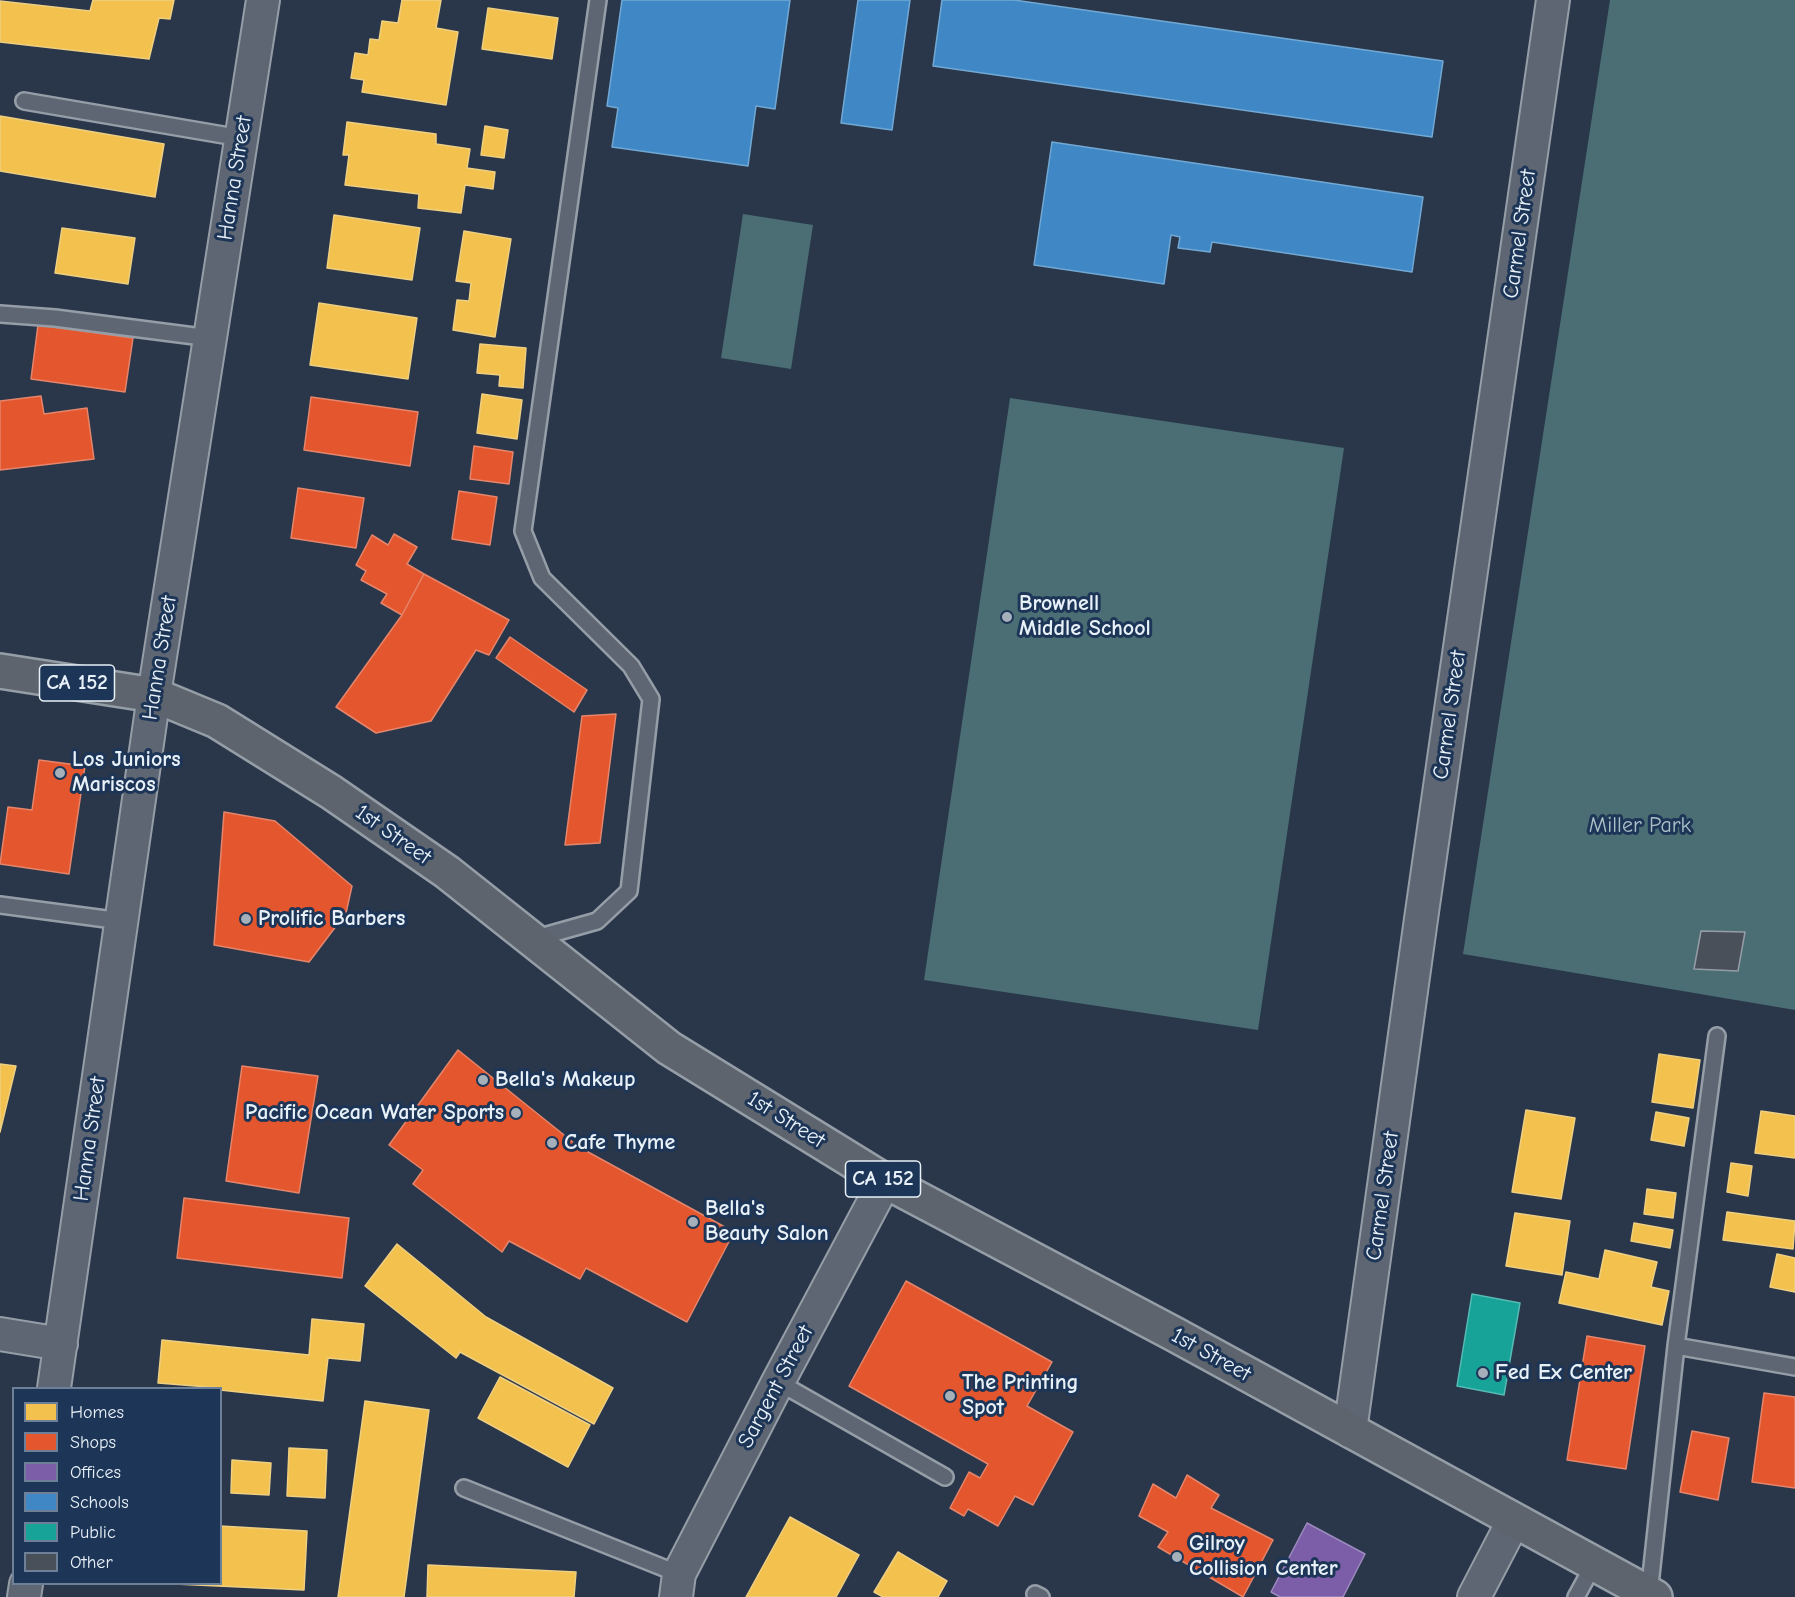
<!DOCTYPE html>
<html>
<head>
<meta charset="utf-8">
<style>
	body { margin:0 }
	#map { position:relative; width:1795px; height:1597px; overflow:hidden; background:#2a374a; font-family:"Comic Neue",sans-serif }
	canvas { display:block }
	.legend { position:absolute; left:12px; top:1387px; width:210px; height:198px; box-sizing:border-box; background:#1d3557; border:2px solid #6e8097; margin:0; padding:8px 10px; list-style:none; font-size:18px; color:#e8f1f8 }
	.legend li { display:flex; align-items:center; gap:12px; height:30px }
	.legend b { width:30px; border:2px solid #6e8097 }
</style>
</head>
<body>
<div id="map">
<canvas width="1795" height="1597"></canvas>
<ul class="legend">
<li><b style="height:16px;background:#f2c14e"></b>Homes</li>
<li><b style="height:16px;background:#e4572e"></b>Shops</li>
<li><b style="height:16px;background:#7b5ea7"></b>Offices</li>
<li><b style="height:16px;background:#3f88c5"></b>Schools</li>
<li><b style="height:16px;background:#17a398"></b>Public</li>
<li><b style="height:16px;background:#4a505a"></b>Other</li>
</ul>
</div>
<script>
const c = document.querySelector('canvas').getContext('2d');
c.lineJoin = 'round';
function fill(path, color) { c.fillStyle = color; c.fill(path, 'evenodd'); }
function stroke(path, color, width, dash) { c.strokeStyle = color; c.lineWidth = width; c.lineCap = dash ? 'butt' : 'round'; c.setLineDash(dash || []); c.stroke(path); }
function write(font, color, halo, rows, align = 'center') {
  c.font = font + ' "Comic Neue",sans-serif'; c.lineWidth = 6; c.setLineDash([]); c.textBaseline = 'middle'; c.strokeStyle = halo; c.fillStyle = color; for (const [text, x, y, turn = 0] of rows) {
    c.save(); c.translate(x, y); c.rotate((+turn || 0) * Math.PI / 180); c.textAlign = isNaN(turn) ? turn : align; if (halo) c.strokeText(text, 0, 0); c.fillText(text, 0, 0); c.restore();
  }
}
const green = new Path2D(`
	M1610,0H1795V1010L1463,954Z
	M743,214L813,225L791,369L721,358Z
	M1010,398L1344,448L1258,1030L924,980Z`);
const homes = new Path2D(`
	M93,0H174L170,19L159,18L149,59L0,42V1L90,11Z
	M402,0H441L436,28L458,32L446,105L362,92L364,80L351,78L355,53L368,55L370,39L379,40L382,21L398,23Z
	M488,8L558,18L552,59L482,49Z
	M0,116L164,144L155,197L0,171Z
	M347,122L436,134V144L470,149L467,168L495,172L493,189L465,185L461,213L418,208L419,194L345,185L349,155H343Z
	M485,126L508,130L504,158L481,155Z
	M334,215L420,228L412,280L327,268Z
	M62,228L135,238L128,284L55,273Z
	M464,231L511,239L495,337L453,330L457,300L469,301L471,283L456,281Z
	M319,303L417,318L408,379L310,365Z
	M480,344L526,348L523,388L499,386L500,375L477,373Z
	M482,394L522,400L517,439L477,433Z
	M1659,1054L1700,1060L1693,1108L1652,1102Z
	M0,1064L16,1066L0,1132Z
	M1526,1110L1575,1118L1561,1199L1512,1192Z
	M1761,1111L1795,1116V1158L1755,1153Z
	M1656,1112L1689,1118L1684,1146L1651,1140Z
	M1731,1163L1752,1166L1748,1196L1727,1192Z
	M1647,1189L1676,1193L1673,1218L1644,1214Z
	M1727,1212L1795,1221L1793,1249L1723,1240Z
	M1515,1213L1570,1221L1562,1275L1506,1266Z
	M1634,1223L1673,1230L1670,1248L1631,1241Z
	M397,1244L486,1317L613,1388L594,1424L460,1352L456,1358L365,1286Z
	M1605,1250L1657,1262L1651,1287L1669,1291L1662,1325L1559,1303L1566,1272L1599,1279Z
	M1777,1254L1795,1258V1292L1770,1287Z
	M312,1319L364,1324L360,1361L328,1358L323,1401L220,1390V1388L158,1383L162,1340L309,1355Z
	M500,1377L590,1425L568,1467L478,1418Z
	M365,1401L429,1410L404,1597H338Z
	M289,1448L327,1450L325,1498L287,1496Z
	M232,1460L271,1463L269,1495L231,1493Z
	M790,1517L859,1555L836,1597H746Z
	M220,1526L307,1531L304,1590L175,1584H220Z
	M898,1552L947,1581L938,1597H883L874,1592Z
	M428,1565L576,1572L574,1597H427Z`);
const shops = new Path2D(`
	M38,325L133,338L125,392L31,379Z
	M41,396L44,414L87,408L94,459L0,470V401Z
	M311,397L418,412L410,466L304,450Z
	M474,446L513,452L509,484L470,479Z
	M298,488L364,498L356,548L291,538Z
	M459,491L497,497L490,545L452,539Z
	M394,534L417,547L407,564L424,574L402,615L381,603L387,594L361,580L366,571L356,565L372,535L388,545Z
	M424,574L509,620L489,655L476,650L431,721L376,733L336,707L402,615Z
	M510,637L587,690L574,712L496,658Z
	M616,714L600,843L565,845L582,716Z
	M39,760L85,766L69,874L0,864L8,807L32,810Z
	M224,812L275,821L352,886L346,913L309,962L214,945Z
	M458,1050L579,1147L734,1232L687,1322L586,1268L580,1279L509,1241L502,1252L413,1184L423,1170L389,1145Z
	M242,1066L318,1076L299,1193L226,1181Z
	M184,1198L349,1218L342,1278L177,1258Z
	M906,1281L1052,1362L1027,1406L1073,1432L1033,1505L1015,1496L998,1526L968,1509L964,1516L950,1508L969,1472L980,1478L988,1464L849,1386Z
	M1587,1336L1645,1346L1626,1469L1567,1460Z
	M1764,1393L1795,1397V1488L1752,1482Z
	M1692,1431L1729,1438L1718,1500L1680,1492Z
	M1187,1475L1219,1495L1211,1508L1273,1540L1243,1597L1158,1547L1168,1532L1139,1516L1153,1484L1176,1498Z`);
const offices = new Path2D(`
	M1307,1523L1365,1554L1343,1597H1280L1271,1592Z`);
const schools = new Path2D(`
	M622,0H790L775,109L756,106L748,166L612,147L618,108L607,106Z
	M858,0H910L892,130L841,123Z
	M942,0H1014L1443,61L1432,137L933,66Z
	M1052,142L1423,197L1412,272L1212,242L1210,252L1178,248L1180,237L1171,235L1164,284L1034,265Z`);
const public = new Path2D(`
	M1472,1294L1520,1303L1504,1395L1457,1386Z`);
const building = new Path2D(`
	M1701,931L1745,932L1738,971L1694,969Z`);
const service = new Path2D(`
	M24,101L241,138
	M0,314L55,318L210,338
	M0,905L121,921
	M533,939L597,921L629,891L651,699L631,666L542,578L523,531L598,0
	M1676,1346L1795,1367
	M778,1382L945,1477
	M464,1488L679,1574
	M1035,1594L1041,1597
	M1649,1594L1676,1346L1717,1036
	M1576,1597L1594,1564`);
const minor = new Path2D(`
	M0,1334L61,1344
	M54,1388L154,695L263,0
	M1350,1431L1421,919L1553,0
	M24,1597L26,1584
	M676,1597L679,1574L778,1382L885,1181
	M1474,1597L1514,1520`);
const primary = new Path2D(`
	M0,671L154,695L217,721L331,792L447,872L669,1048L885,1181L1174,1334L1655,1597`);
const markers = [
	[1007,617,6,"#a6b0bb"],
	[60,773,6,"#a6b0bb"],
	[246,919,6,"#a6b0bb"],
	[483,1080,6,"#a6b0bb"],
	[516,1113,6,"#a6b0bb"],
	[552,1143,6,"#a6b0bb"],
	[693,1222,6,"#a6b0bb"],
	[1483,1373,6,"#a6b0bb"],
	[950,1396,6,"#a6b0bb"],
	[1177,1557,6,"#a6b0bb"]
];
const shields = [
	[77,683,75],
	[883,1179,75]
];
const shieldNames = [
	["CA 152",77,683],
	["CA 152",883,1179]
];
const streetNames = [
	["Hanna Street",235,178,-81],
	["Carmel Street",1520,234,-82],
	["Hanna Street",160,658,-81],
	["Carmel Street",1450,715,-82],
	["1st Street",393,835,35],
	["1st Street",786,1120,32],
	["Hanna Street",90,1139,-82],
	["Carmel Street",1383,1196,-82],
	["1st Street",1211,1355,29],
	["Sargent Street",776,1387,-62]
];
const poiNames = [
	["Brownell",1019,604],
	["Middle School",1019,629],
	["Los Juniors",72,760],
	["Mariscos",72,785],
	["Prolific Barbers",258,919],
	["Bella's Makeup",495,1080],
	["Pacific Ocean Water Sports",504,1113,"right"],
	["Cafe Thyme",564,1143],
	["Bella's",705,1209],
	["Beauty Salon",705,1234],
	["Fed Ex Center",1495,1373],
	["The Printing",962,1383],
	["Spot",962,1408],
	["Gilroy",1189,1544],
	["Collision Center",1189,1569]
];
const parkNames = [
	["Miller Park",1640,826]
];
fill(green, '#4a6e74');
fill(homes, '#f2c14e');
stroke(homes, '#efcf81', 1.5);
fill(shops, '#e4572e');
stroke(shops, '#e5856b', 1.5);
fill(offices, '#7b5ea7');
stroke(offices, '#9c8abf', 1.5);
fill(schools, '#3f88c5');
stroke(schools, '#72a8d4', 1.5);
fill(public, '#17a398');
stroke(public, '#56bab5', 1.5);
fill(building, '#4a505a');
stroke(building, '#959da7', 1.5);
stroke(service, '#959da7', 20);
stroke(minor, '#959da7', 36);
stroke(primary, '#959da7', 38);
stroke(service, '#5d6672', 15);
stroke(minor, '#5d6672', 32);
stroke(primary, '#5d646d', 33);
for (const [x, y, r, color] of markers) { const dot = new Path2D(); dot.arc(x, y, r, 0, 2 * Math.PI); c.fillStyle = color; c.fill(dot); stroke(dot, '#1d3557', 2); }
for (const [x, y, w] of shields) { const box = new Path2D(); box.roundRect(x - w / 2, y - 18, w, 36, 4.5); c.fillStyle = '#1d3557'; c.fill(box); stroke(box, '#e8f1f8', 1.5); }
write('bold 21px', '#e8f1f8', null, shieldNames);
write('22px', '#e8f1f8', '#1d3557', streetNames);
write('bold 22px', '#e8f1f8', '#1d3557', poiNames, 'left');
write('22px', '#abc0c6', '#1d3557', parkNames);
</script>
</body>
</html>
